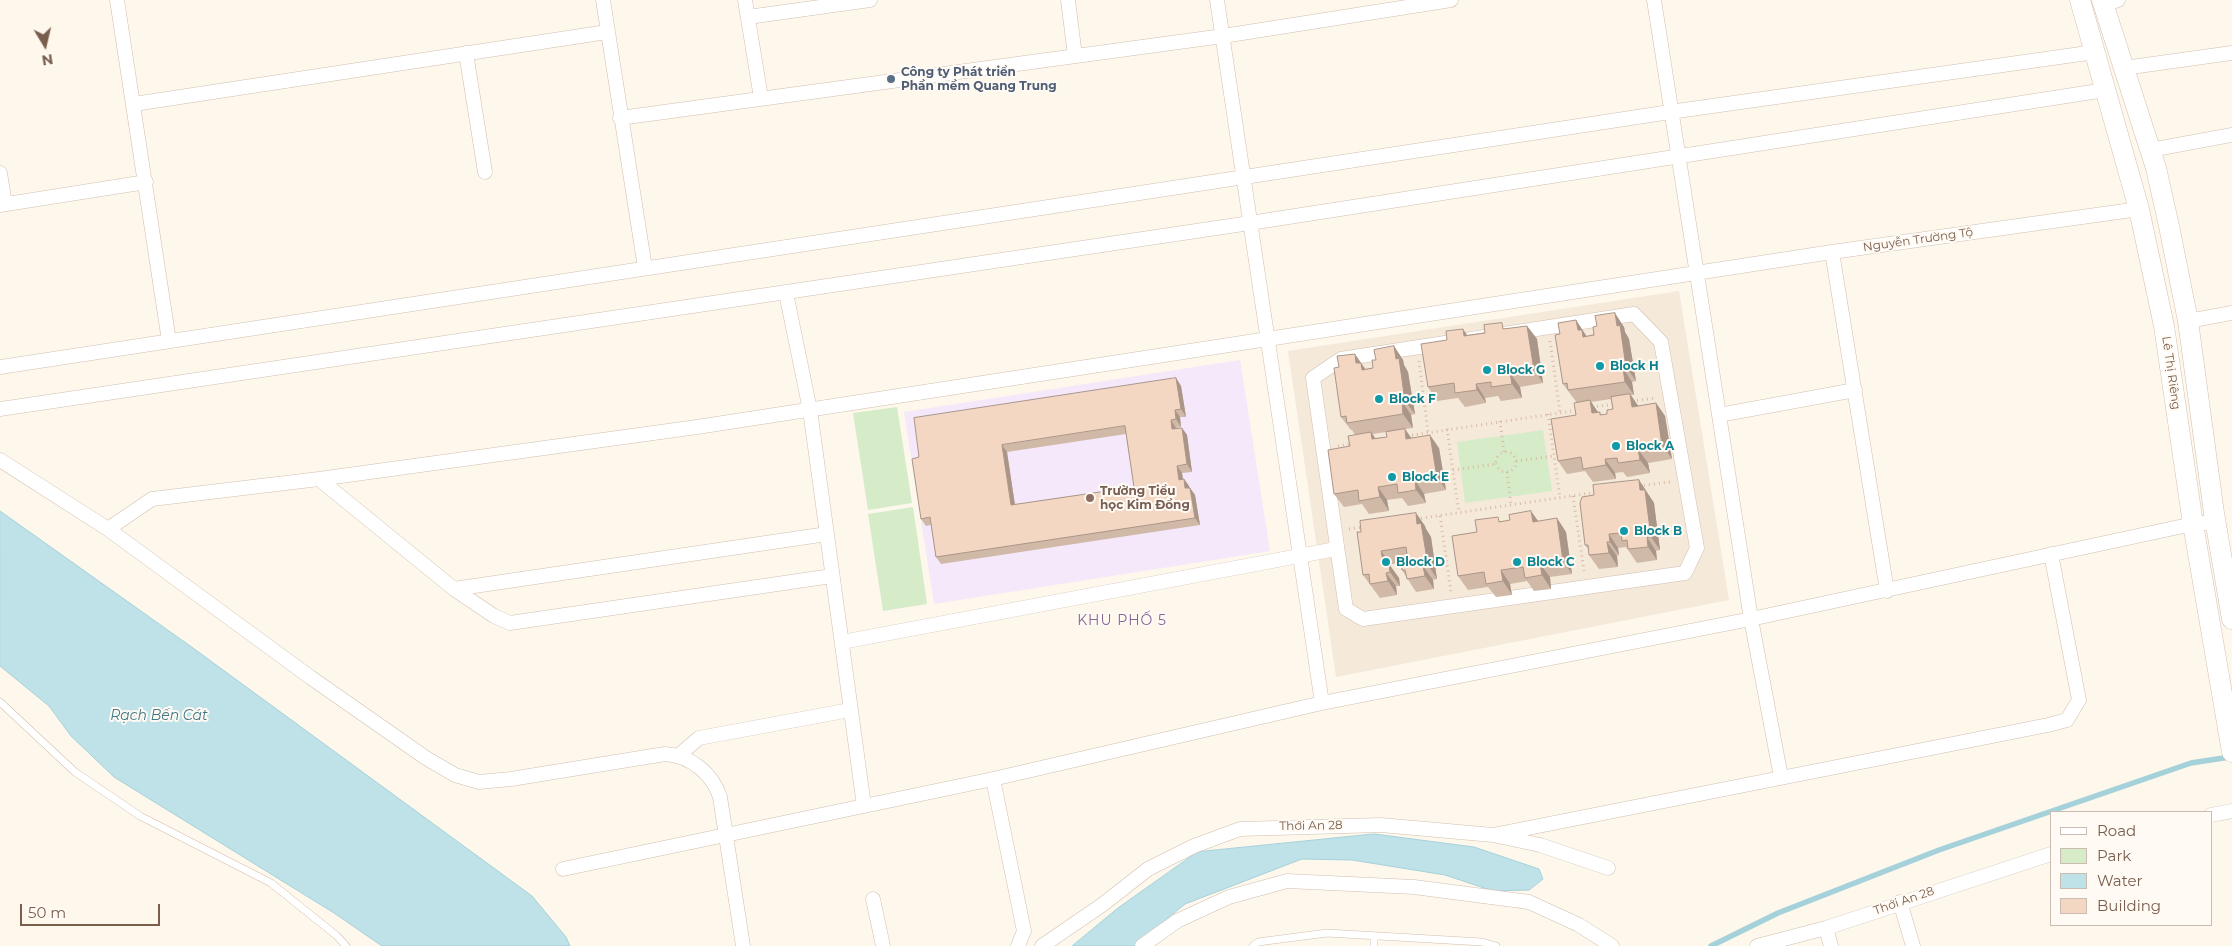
<!DOCTYPE html>
<html>
<head>
<meta charset="utf-8">
<style>
	body { margin:0 }
	#map { position:relative; width:2232px; height:946px; overflow:hidden; background:#fdf7ec; font-family:Montserrat,sans-serif }
	canvas { display:block }
	.legend { position:absolute; left:2050px; top:811px; width:162px; height:115px; box-sizing:border-box; background:#fffaf3; border:1px solid #cabcb1; margin:0; padding:6px 9px; list-style:none; font-size:15px; color:#7a5e4d }
	.legend li { display:flex; align-items:center; gap:10px; height:25px }
	.legend b { width:25px; border:1px solid #cabcb1 }
	.north { position:absolute; left:20px; top:20px; width:50px; height:50px; -webkit-text-stroke:4px #fffaf3; paint-order:stroke; rotate:171deg; font-size:14px; font-weight:700; line-height:20px; text-align:center; color:#7a5e4d }
	.north::after { content:''; display:block; margin:auto; width:18px; height:22px; background:#7a5e4d; clip-path:polygon(50% 0,100% 100%,50% 72%,0 100%) }
	.scale { position:absolute; left:20px; top:904px; width:140px; height:22px; box-sizing:border-box; border:2px solid #7a5e4d; border-top:0; padding-left:6px; font-size:15px; line-height:18px; white-space:nowrap; color:#7a5e4d; -webkit-text-stroke:4px #fffaf3; paint-order:stroke }
</style>
</head>
<body>
<div id="map">
<canvas width="2232" height="946"></canvas>
<ul class="legend">
<li><b style="height:6px;background:#fff"></b>Road</li>
<li><b style="height:14px;background:#d6ecc9"></b>Park</li>
<li><b style="height:14px;background:#bfe1e8"></b>Water</li>
<li><b style="height:14px;background:#f3d7c3"></b>Building</li>
</ul>
<div class="north">N</div>
<div class="scale">50 m</div>
</div>
<script>
const c = document.querySelector('canvas').getContext('2d');
c.lineJoin = 'round';
function fill(path, color) { c.fillStyle = color; c.fill(path, 'evenodd'); }
function stroke(path, color, width, dash) { c.strokeStyle = color; c.lineWidth = width; c.lineCap = dash ? 'butt' : 'round'; c.setLineDash(dash || []); c.stroke(path); }
function write(font, color, halo, rows, align = 'center') {
  c.font = font + ' Montserrat,sans-serif'; c.lineWidth = 4; c.setLineDash([]); c.textBaseline = 'middle'; c.strokeStyle = halo; c.fillStyle = color; for (const [text, x, y, turn = 0] of rows) {
    c.save(); c.translate(x, y); c.rotate((+turn || 0) * Math.PI / 180); c.textAlign = isNaN(turn) ? turn : align; if (halo) c.strokeText(text, 0, 0); c.fillText(text, 0, 0); c.restore();
  }
}
const residential = new Path2D(`
	M1679,291L1729,600L1336,677L1288,351Z`);
const education = new Path2D(`
	M1240,360L1270,551L934,604L904,412Z`);
const green = new Path2D(`
	M897,407L912,503L868,510L853,413Z
	M1543,430L1552,491L1465,503L1457,442Z
	M913,507L927,604L883,611L868,514Z`);
const water = new Path2D(`
	M0,511L193,648L532,896L566,937L570,946H382L334,913L114,777L71,736L49,706L0,666Z
	M1374,834L1474,847L1539,869L1543,879L1529,890L1493,891L1445,875L1352,860L1302,859L1185,904L1134,946H1072L1118,908L1197,852Z`);
const stream = new Path2D(`
	M1711,946L1778,913L1939,850L2191,763L2230,757`);
const path = new Path2D(`
	M1550,341L1560,412
	M1419,361L1428,432
	M1632,401L1655,398
	M1592,407L1616,404
	M1548,414L1560,498
	M1500,421L1504,452
	M1447,429L1459,513
	M1407,436L1579,410
	M1338,446L1354,443
	M1496 462a10 10 0 1 1 20 0a10 10 0 1 1-20 0Z
	M1516,461L1554,456
	M1453,470L1496,464
	M1507,472L1511,505
	M1639,486L1670,482
	M1573,496L1584,571
	M1440,516L1451,592
	M1416,519L1598,492
	M1349,529L1363,527`);
const lane = new Path2D(`
	M0,702L75,772L140,816L271,883L337,936L346,946
	M1253,946L1258,942L1327,933L1482,942L1496,946
	M1374,946V936`);
const street = new Path2D(`
	M117,0L169,341
	M603,0L645,268
	M745,0L761,98
	M1068,0L1075,56
	M1217,0L1322,703
	M1654,0L1751,619L1781,777
	M2104,5L2118,0
	M748,17L870,0
	M466,53L485,172
	M2124,68L2232,53
	M134,104L607,32
	M620,118L1223,36L1451,0
	M2150,150L2232,135
	M0,173L5,204
	M0,205L146,182
	M1832,252L1887,591
	M786,293L810,410L864,806
	M1634,314L1661,342L1697,548L1685,573L1363,619L1346,609L1313,378L1341,359Z
	M2188,321L2232,313
	M0,367L1670,112L2095,52
	M0,409L1250,223L2105,90
	M1719,415L1855,390
	M0,460L108,529L310,677L426,758L455,775L479,782L511,779L665,754C691,756 712,773 720,797L743,946
	M319,479L454,589L494,616L510,623L832,576
	M108,529L152,499L319,479L697,427L1832,252L2139,209
	M454,589L827,534
	M842,642L1336,549
	M679,755L699,738L850,710
	M993,779L1024,931L1018,946
	M2211,815L2232,811
	M1493,835L2048,725L2067,720L2079,700L2051,554
	M563,869L993,779L1322,703L1751,619L2193,524L2216,522
	M873,899L883,946
	M1900,902L1913,946
	M1826,928L1831,946
	M1042,946L1102,905L1148,869L1194,846L1240,829L1381,825L1493,835L1540,845L1608,868
	M1142,946L1177,921L1229,897L1287,881L1414,887L1529,902L1579,925L1612,946
	M1757,946L1826,928L2051,854`);
const secondary = new Path2D(`
	M2080,0L2139,209L2164,326L2193,524L2232,752
	M2102,0L2156,168L2169,226L2188,321L2214,513L2232,619`);
const wall = new Path2D(`
	M1576,320L1586,336L1624,327L1625,332L1629,339L1636,381L1632,382L1634,395H1631L1638,406L1656,403L1665,416L1672,459L1648,463L1650,473L1627,477L1623,472L1615,473L1616,479L1593,482L1585,471L1567,474L1558,461L1576,415L1577,403L1563,384L1560,334ZM1611,399L1613,409L1607,414L1602,415L1598,412L1591,402Z
	M1527,326L1537,339L1543,383L1520,387L1522,398L1501,401L1498,396L1485,398L1486,403L1465,407L1458,398L1437,401L1428,387L1447,340L1467,335Z
	M1394,346L1403,360L1404,365L1408,372L1415,414L1411,415L1413,428L1405,429L1411,438L1439,448L1446,490L1424,494L1426,503L1408,506L1402,498L1387,500L1389,511L1369,514L1362,504L1344,507L1334,494L1350,446L1355,435L1352,430H1351L1341,417L1364,367L1365,369L1373,368L1376,360ZM1386,432L1387,437L1375,438L1373,434Z
	M1176,378L1181,386L1186,417H1180L1181,427L1176,428V429L1182,428L1187,435L1192,472L1182,473L1183,479H1184L1189,486L1190,488L1195,495L1200,525L941,564L936,557L931,525L926,526L921,519L919,457ZM1126,434L1134,487L1015,505L1007,452Z
	M1639,480L1654,503L1660,550L1656,551L1657,560L1637,563L1626,547L1618,548L1619,555L1617,556L1618,567L1599,569L1589,555V550L1585,545L1594,495Z
	M1416,513L1425,526L1426,529L1431,537L1437,579L1433,580L1434,589L1416,592L1402,570L1401,563L1391,564V567L1399,578L1400,586H1396L1397,595L1380,598L1363,575L1361,532Z
	M1501,521H1538L1566,532L1572,574L1550,577L1551,589L1534,591L1527,581L1510,584L1512,595L1496,597L1488,587L1468,590L1458,576L1477,532Z`);
const shadedWall = new Path2D(`
	M1615,313L1624,327L1625,332L1629,339L1636,381L1626,367L1617,326Z
	M1576,320L1591,343L1592,350L1578,330Z
	M1527,326L1537,339L1543,383L1534,370Z
	M1463,329L1472,342L1464,336Z
	M1394,346L1403,360L1404,365L1408,372L1415,414L1405,401L1396,359Z
	M1355,354L1370,376L1371,383L1356,363Z
	M1623,368L1632,382L1634,395L1625,382Z
	M1510,373L1520,387L1522,398L1512,384Z
	M1176,378L1181,386L1186,417L1181,409Z
	M1476,384L1485,398L1486,403L1477,390Z
	M1630,394L1639,407H1632Z
	M1590,400L1599,414L1592,413Z
	M1402,401L1411,415L1413,428L1403,414Z
	M1656,403L1665,416L1672,459L1662,445Z
	M1175,410L1180,417L1181,427L1176,419Z
	M1171,420L1176,428L1177,437L1172,429Z
	M1182,428L1187,435L1192,472L1187,464Z
	M1405,429L1414,442L1406,439Z
	M1371,432L1380,446L1372,439Z
	M1430,435L1439,448L1446,490L1437,477Z
	M1002,445L1007,452L1016,512L1011,505Z
	M1638,449L1648,463L1650,473L1640,460Z
	M1605,459L1615,473L1616,479L1606,465Z
	M1177,466L1182,473L1184,487L1179,480Z
	M1184,479L1189,486L1190,496L1185,488Z
	M1415,480L1424,494L1426,503L1416,490Z
	M1639,480L1654,503L1660,550L1651,537L1640,490Z
	M1378,487L1387,500L1389,511L1380,497Z
	M1190,488L1195,495L1200,525L1195,518Z
	M1531,511L1541,525L1533,522Z
	M1416,513L1425,526L1426,529L1431,537L1437,579L1428,565L1417,524Z
	M1557,518L1566,532L1572,574L1563,561Z
	M1609,534L1618,548L1619,555L1610,542Z
	M1647,537L1656,551L1657,560L1648,547Z
	M1607,542L1617,556L1618,567L1609,553Z
	M1381,551L1391,564V567L1399,578L1400,586L1390,572L1384,565Z
	M1540,564L1550,577L1551,589L1542,575Z
	M1423,566L1433,580L1434,589L1425,576Z
	M1501,570L1510,584L1512,595L1503,581Z
	M1386,573L1396,586L1397,595L1388,581Z`);
const building = new Path2D(`
	M1615,313L1617,326L1620,325L1626,367L1623,368L1625,382L1568,390L1567,383L1563,384L1555,335L1560,334L1558,323L1576,320L1578,330H1582L1583,337L1594,335L1593,327L1597,326L1595,316Z
	M1502,323L1503,329L1527,326L1534,370L1510,373L1512,384L1491,387V382L1476,384L1477,390L1455,393L1454,383L1428,387L1421,344L1447,340L1446,331L1463,329L1464,336L1485,333L1484,325Z
	M1394,346L1396,359L1399,358L1405,401H1402L1403,414L1347,423L1346,416L1341,417L1334,368L1339,367L1337,356L1355,354L1356,363H1361L1362,370L1373,368L1372,360H1376L1374,350Z
	M1176,378L1181,409L1175,410L1176,419L1171,420L1172,429L1182,428L1187,464L1177,466L1179,480L1184,479L1185,488H1190L1195,518L936,557L930,517L921,519L912,459L919,457L914,418ZM1125,426L1134,487L1011,505L1002,445Z
	M1630,394L1632,407L1656,403L1662,445L1638,449L1640,460L1618,463L1617,458L1605,459L1606,465L1583,469L1581,457L1558,461L1551,419L1576,415L1574,403L1590,400L1592,413L1600,412V415L1607,414V410L1613,409L1611,397Z
	M1405,429L1406,439L1430,435L1437,477L1415,480L1416,490L1398,493L1397,484L1378,487L1380,497L1359,501L1358,490L1334,494L1328,450L1350,446L1348,436L1371,432L1372,439L1387,437L1386,432Z
	M1639,480L1640,490H1645L1651,537H1647L1648,547L1628,549L1627,540L1622,541L1621,533L1609,534L1610,542H1607L1609,553L1589,555L1588,545H1585L1580,503L1582,497L1594,495L1593,485Z
	M1531,511L1533,522L1557,518L1563,561L1540,564L1542,575L1525,578L1523,567L1501,570L1503,581L1486,584L1484,572L1458,576L1452,536L1477,532L1475,520L1498,517L1499,522L1510,520L1509,515Z
	M1416,513L1417,524L1421,523L1428,565L1423,566L1425,576L1407,579L1405,570H1402L1401,562H1408L1406,547L1381,551L1384,565L1389,564L1390,572L1386,573L1388,581L1370,584L1369,574L1363,575L1357,532H1361L1360,521Z`);
const markers = [
	[891,79,5,"#5c6f8a"],
	[1600,366,5,"#0f9aa8"],
	[1487,370,5,"#0f9aa8"],
	[1379,399,5,"#0f9aa8"],
	[1616,446,5,"#0f9aa8"],
	[1392,477,5,"#0f9aa8"],
	[1090,498,5,"#8d6e63"],
	[1624,531,5,"#0f9aa8"],
	[1386,562,5,"#0f9aa8"],
	[1517,562,5,"#0f9aa8"]
];
const serviceNames = [
	["Công ty Phát triển",901,72],
	["Phần mềm Quang Trung",901,86]
];
const streetNames = [
	["Nguyễn Trường Tộ",1918,240,-8],
	["Lê Thị Riêng",2171,373,82],
	["Thới An 28",1311,826,-1],
	["Thới An 28",1904,901,-19]
];
const cultureNames = [
	["Block H",1610,366],
	["Block G",1497,370],
	["Block F",1389,399],
	["Block A",1626,446],
	["Block E",1402,477],
	["Block B",1634,531],
	["Block D",1396,562],
	["Block C",1527,562]
];
const educationNames = [
	["Trường Tiểu",1100,491],
	["học Kim Đồng",1100,505]
];
const neighbourhoodNames = [
	["KHU PHỐ 5",1122,621]
];
const waterNames = [
	["Rạch Bến Cát",159,716]
];
fill(residential, '#f5e9da');
fill(education, '#f4e8fa');
fill(green, '#d6ecc9');
fill(water, '#bfe1e8');
stroke(water, '#a5d1da', 1);
stroke(stream, '#a5d1da', 5.5);
stroke(lane, '#d1bfb0', 8);
stroke(street, '#d1bfb0', 15);
stroke(secondary, '#d4c0ae', 21);
stroke(path, '#d9baa5', 3, [1, 4]);
stroke(lane, '#fff', 7);
stroke(street, '#fff', 14);
stroke(secondary, '#fff', 20);
fill(wall, '#d1b9a8');
fill(shadedWall, '#aa9688');
fill(building, '#f3d7c3');
stroke(building, '#aa9688', 1);
for (const [x, y, r, color] of markers) { const dot = new Path2D(); dot.arc(x, y, r, 0, 2 * Math.PI); c.fillStyle = color; c.fill(dot); stroke(dot, '#fffaf3', 2); }
write('bold 12px', '#4e5e75', '#fffaf3', serviceNames, 'left');
write('12px', '#7a5e4d', '#fffaf3', streetNames);
write('bold 12px', '#0d838f', '#fffaf3', cultureNames, 'left');
write('bold 12px', '#785e54', '#fffaf3', educationNames, 'left');
c.letterSpacing = '1px';
write('14px', '#866695', '#fffaf3', neighbourhoodNames);
c.letterSpacing = '0px';
write('italic 14px', '#437986', '#fffaf3', waterNames);
</script>
</body>
</html>
